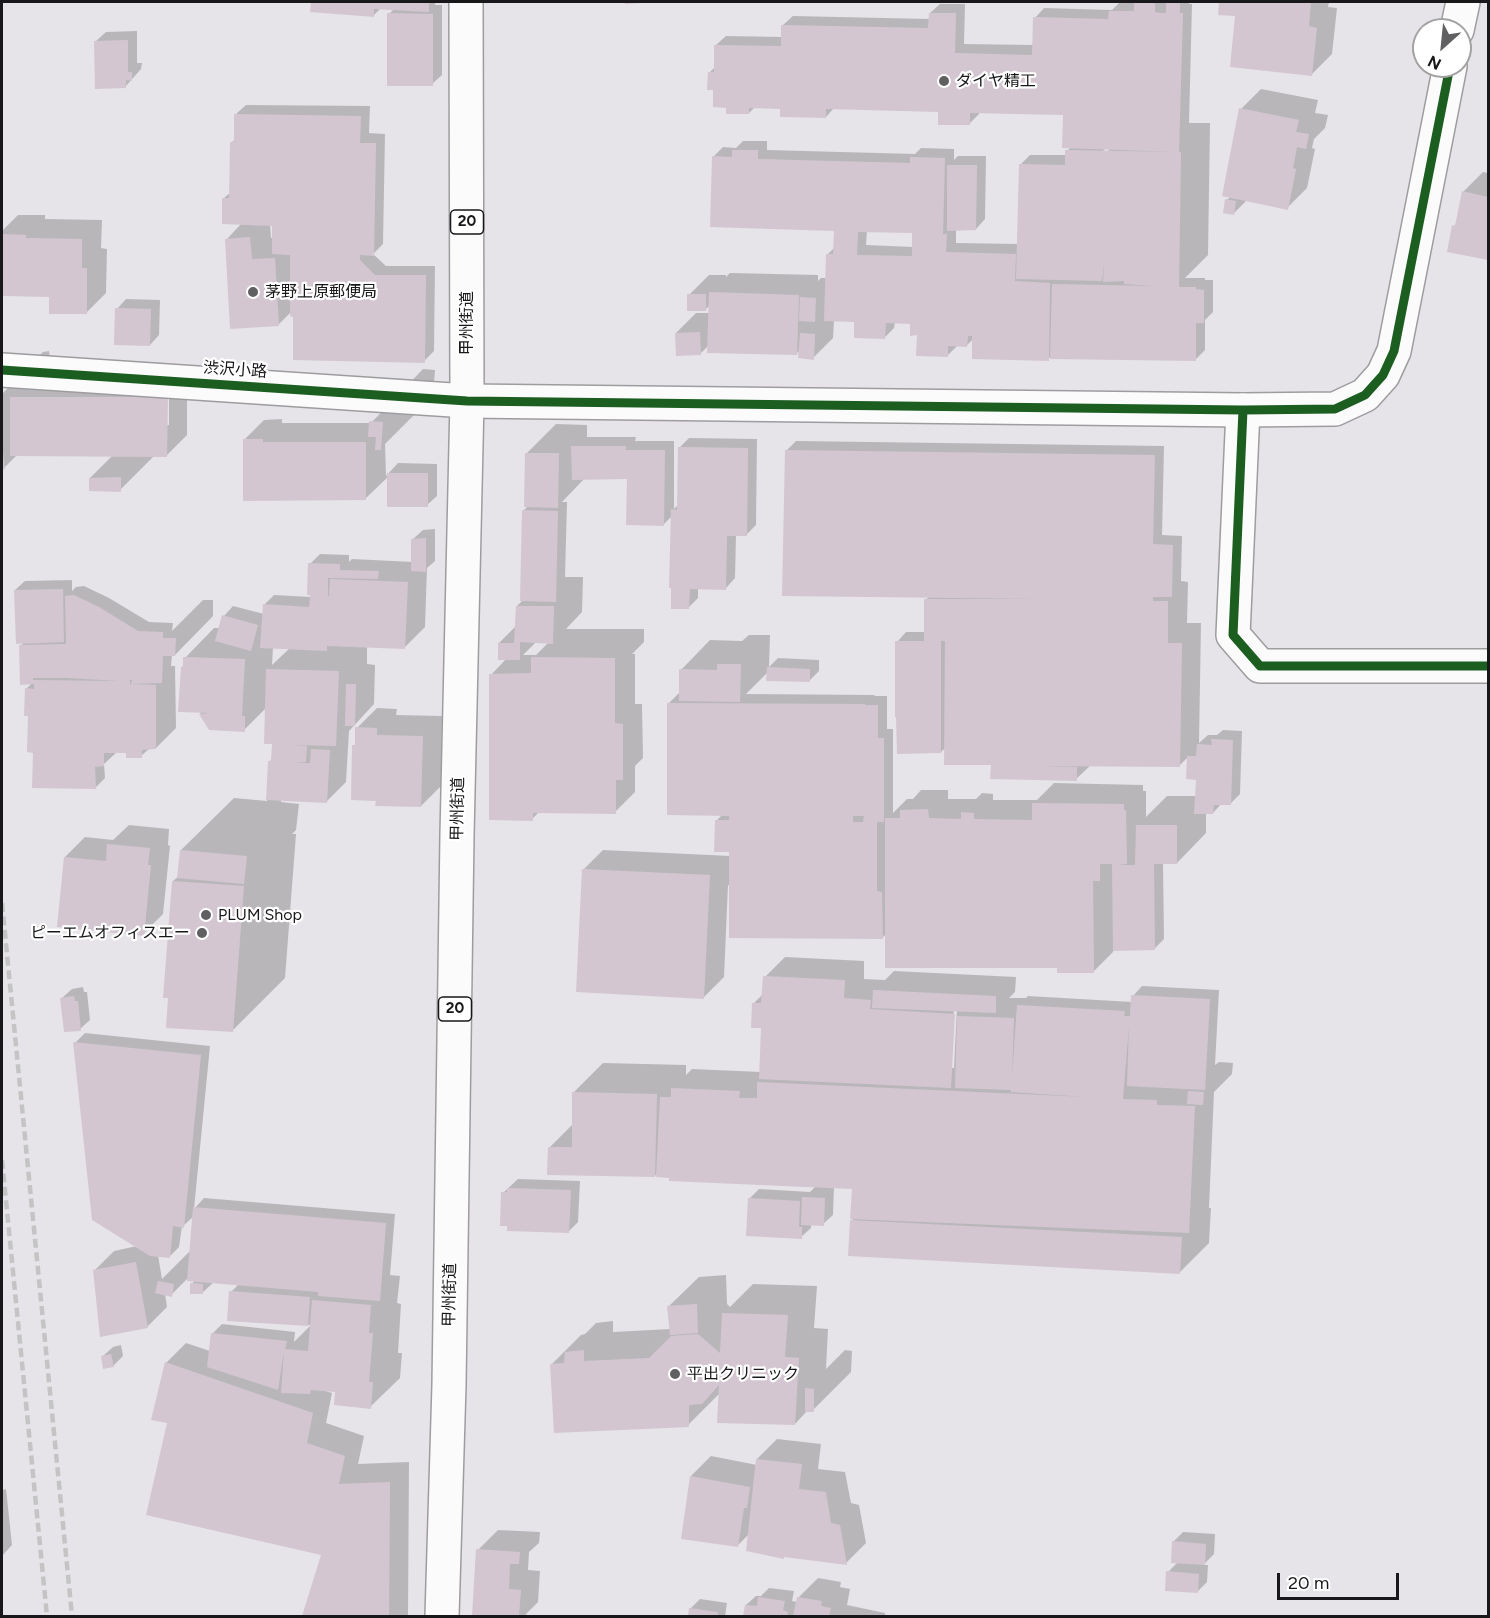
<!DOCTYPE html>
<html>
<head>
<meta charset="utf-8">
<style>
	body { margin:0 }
	#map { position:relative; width:1490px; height:1618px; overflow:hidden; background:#e6e4e8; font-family:Figtree,sans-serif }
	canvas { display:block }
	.frame { position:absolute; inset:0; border:3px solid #181719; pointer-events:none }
	.north { position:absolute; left:1412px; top:18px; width:60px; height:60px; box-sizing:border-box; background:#fff; border:2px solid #a3a2a3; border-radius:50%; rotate:207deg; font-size:16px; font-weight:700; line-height:24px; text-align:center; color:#181719 }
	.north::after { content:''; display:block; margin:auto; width:21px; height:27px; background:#605f61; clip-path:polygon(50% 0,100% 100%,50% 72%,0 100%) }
	.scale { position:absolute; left:1277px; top:1573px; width:122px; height:27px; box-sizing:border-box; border:3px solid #181719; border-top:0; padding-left:8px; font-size:18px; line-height:21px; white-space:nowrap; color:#181719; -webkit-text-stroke:4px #fff; paint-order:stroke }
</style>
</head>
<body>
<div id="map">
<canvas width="1490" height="1618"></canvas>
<div class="frame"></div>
<div class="north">N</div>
<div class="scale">20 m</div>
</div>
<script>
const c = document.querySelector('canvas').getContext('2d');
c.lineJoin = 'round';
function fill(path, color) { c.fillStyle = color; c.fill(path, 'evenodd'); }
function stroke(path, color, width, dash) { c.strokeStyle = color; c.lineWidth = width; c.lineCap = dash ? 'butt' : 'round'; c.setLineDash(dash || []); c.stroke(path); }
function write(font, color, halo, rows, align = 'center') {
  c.font = font + ' Figtree,"Noto Sans JP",sans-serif'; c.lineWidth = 4.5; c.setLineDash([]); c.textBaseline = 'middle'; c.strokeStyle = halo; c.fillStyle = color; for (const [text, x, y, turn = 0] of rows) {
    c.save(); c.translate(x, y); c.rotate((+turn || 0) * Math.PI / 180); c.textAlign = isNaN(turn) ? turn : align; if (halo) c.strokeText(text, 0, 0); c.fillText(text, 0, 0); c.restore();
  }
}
const shadow = new Path2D(`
	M312,2H437L434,5H442V75L432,84L389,14L394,9L381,8L373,16L312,11Z
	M1120,2H1164V3H1167L1169,2H1189V4H1192L1189,123H1210L1208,255L1185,278H1205V280H1213V312L1205,320V350L1195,360L1050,357L1048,360L974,338L967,345L957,346L947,356L918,334L912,323L895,322L894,328L885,337L856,321L834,320L833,338L813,358L800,350L796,354L709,345L700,354L676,333L696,313H710V305L706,309L689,295L709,275H726V277L730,273L818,275V281L821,278H827V255L835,247L836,230L713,157L723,147L736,148L743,141H767V150L915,154L921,148L954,149V160L958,156H986L985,219L976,229H956V243L1019,244L1020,165L1030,155H1067V151L1071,147L1064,114L979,111V114L969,124L939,111L834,108L826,117L781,108L755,107L749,113L728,106L715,89L709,73L715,67L716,45L726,36L783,37V25L793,16L930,19V13L940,4H965L964,44L1034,45L1035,18L1044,8L1112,10ZM1106,148H1111L1101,158L1098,156ZM867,230L914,232L913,247L866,245Z
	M1221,2H1329L1328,7L1337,8L1332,54L1312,74L1237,15L1219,13Z
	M137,31V63H142L141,69L125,87L96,41L106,32Z
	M1261,89L1318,100L1315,113L1328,115L1325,128L1314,139L1312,148L1315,149L1307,188L1287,208L1247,200L1234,213L1227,200L1231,196L1241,109Z
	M246,105L370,106L369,133L385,134L383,244L373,254L386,266H435L434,351L424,361L295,315L291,312L279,324L227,239L242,223L224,198L231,192V143L236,139V114ZM270,224H274V238H271Z
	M1483,172L1488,173V259L1449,251L1454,226L1457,223L1463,192Z
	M18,215H45V219L102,220L101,248L107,249L106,293L86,313L50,295L2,292V231Z
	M126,299L160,300L159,335L150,345L117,309Z
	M49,351L52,377L187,378V435L167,455H155L120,490L90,478L113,455H17L4,468H2V394L43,352ZM166,390H169V425H166Z
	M423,369L435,370L433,396L385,444L386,476L398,463L437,464V496L427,505L389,476L366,498L244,440L264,420L282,419V423H371Z
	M556,424L587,425V437H636L635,441H674V509L678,505L679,448L689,438L757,439L756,525L746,535H736L735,578L726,588L698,587V598L688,608L673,515L664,524L628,477L585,478L562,502H567L565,577H583L582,612L566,629H644V642L632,654H635V704H642L643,758L635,766V792L615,812H539L532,819L491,675L507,658L499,643L516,626L517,606L523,600V511L529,505L526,454ZM537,641L549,642L536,655H523Z
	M796,441L1164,446L1162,535L1182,536L1181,581L1188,582L1187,623H1201L1199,743L1208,735H1217L1223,730L1242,731L1240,794L1230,804L1222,803L1213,813H1206V833L1177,863H1163L1164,939L1154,949H1113V952L1093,972L1059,967L887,933L882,938L728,885L724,977L704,997L583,870L603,850L731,856L716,821L723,814L669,703L679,693H680L681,670L710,640L742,641L749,635H770L769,667L778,658L819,660V671L809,681L768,672L746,694L874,695L875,696H887V729H893V813L907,799H913L921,790H948V799H976L982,793L993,794V800H1037L1054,783L1143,785V791H1146V817L1167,796H1196L1197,778L1188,757L1179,766L1091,765L1076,779L992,764L946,747L941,752L897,642L906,632H926V600L929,596L786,451Z
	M435,529V561L427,568L425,627L405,647L367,646V664L375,665L374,704L349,731L346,782L326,802L281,799V802L299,804L296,830L292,834H296L285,978L232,1031L173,881L179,876L181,850L234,798L267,801L269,762L273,758L274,745L266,708L244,730L210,728L199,711L182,667L184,665L185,658L214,628H220L224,616L233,606L264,614V605L274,595L311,597L310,564L320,554L349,555V562L352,559L413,562V539L423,530ZM273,647L290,648L272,665Z
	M72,580V591L76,587L84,586L109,598L149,622L173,623L172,631L203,600H213V616L175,655H172L171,666H175L176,728L156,748H150L141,756L127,752H117L104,764L105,778L95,788L34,751L26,689L32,683L21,646L24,642L15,590L25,581Z
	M377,708L397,709L396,715L442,716L441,786L421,806L353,746L357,743V728Z
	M129,825L169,829L168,845L170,846L163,914L143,934L65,857L85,837L113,840Z
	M785,957L864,961V979L885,980L894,971L1016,977L1015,992L1009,998H1026L1028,996L1132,1002L1133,996L1142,986L1219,990L1215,1065L1219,1062L1233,1063L1232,1074L1214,1092L1209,1208H1211L1209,1243L1180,1272L851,1221L854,1218V1187L834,1186L833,1215L823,1224H811V1228L801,1237L749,1199L759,1189L810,1192L816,1186L670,1177L658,1172L655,1176L549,1148L573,1124V1093L603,1063L686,1065V1075L692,1069L761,1072L763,1027L753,1004L764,993L765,977ZM954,1006H957L954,1068H951Z
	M83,987L84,992H87L90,1020L80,1029L62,998L72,989Z
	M85,1033L210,1046L194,1209L204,1198L395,1214L390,1275L400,1276L397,1303L401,1304L398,1353H402L400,1378L370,1407L337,1390H322L332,1393L326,1423L364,1436L358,1464L409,1462L408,1616H304L323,1554L169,1422L166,1363L186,1343L210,1351L212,1334L222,1324L295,1332L294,1342L311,1325L229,1319L231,1292L239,1284L214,1282L202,1293L192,1284L195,1280L187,1279L171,1295L165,1294L167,1307L147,1327L94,1271L114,1251L137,1246L75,1043ZM194,1216L191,1252H189L162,1279L158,1255L170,1256L179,1247L182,1226H183Z
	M518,1179L580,1181L578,1222L569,1231L503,1193Z
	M726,1275L727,1304L730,1307L753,1284L817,1286L814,1328L828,1329L826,1369L845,1350L852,1351L851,1372L813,1410H808L795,1424L720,1393L688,1425L552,1364L581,1335L585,1334L596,1323L613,1321V1332L671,1329L669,1306L699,1277Z
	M121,1345L123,1356L113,1366L103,1356L113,1347Z
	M777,1439L821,1444L818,1469L845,1472L851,1503L859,1505L866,1543L846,1563L749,1534L737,1546L691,1476L711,1456L757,1465V1459Z
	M6,1489L12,1545L2,1556V1490Z
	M498,1530L540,1532L539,1543L529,1552L528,1570L540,1571L538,1602L526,1614V1616H473L478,1550Z
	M1183,1532L1215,1534L1214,1554L1203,1565H1208L1207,1582L1197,1592L1168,1572L1178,1562L1173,1542Z
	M818,1578L841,1582L840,1587L850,1589L847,1605L885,1613V1616H744L746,1605L756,1596H761L769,1588L794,1591L792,1601L797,1602L798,1598Z
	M700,1599L727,1603L725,1616H689L690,1609Z`);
const building = new Path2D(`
	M311,2H429V12L374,9V17L310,12Z
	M625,2H641V3L625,4Z
	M1134,2H1155V12L1160,13H1166V3H1180V13H1183L1179,152L1062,148L1063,115L970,113V125H938V112L826,109V118L780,117V109L749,108V114H726V108L713,107V90H707L708,72H714V45L781,46V25L928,28L929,13H956L955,53L1032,55L1033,17L1108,19L1109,11H1134Z
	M1219,2H1311L1309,26L1317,28L1312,76L1230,67L1235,16L1218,15Z
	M387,13L433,14V86H387Z
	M128,40V72H132V81L126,80V88L95,89L94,41Z
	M1239,108L1299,120L1296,132L1309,134L1306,149L1297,147L1293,168L1296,169L1288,210L1222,196Z
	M234,114L361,116L360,143H376L374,256L360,255V260L375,275H426L425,363L293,360V317L290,316V255L272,254V226L222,224V198H229L230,142H234Z
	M732,150H758V159L910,163V157L945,158L943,234H947L946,252L1016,254L1015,281L1050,283L1049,361L972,359V336H968L967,347L948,346V357L916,356L917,335L910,336V324L886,323L885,339L854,338V322L824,321L826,254H833L834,231L710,227L712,156L732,157ZM858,232L912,233V256L857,255Z
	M1065,150L1181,152L1179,287H1196V289L1204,290V323H1196V361L1050,359L1052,284L1154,286L1124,284V281L1103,282L1104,263L1102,281L1016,279L1019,164L1065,165Z
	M947,165H977L976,230L947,231Z
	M1462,191L1488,197V260L1447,252L1452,225L1455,226Z
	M1225,199L1236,201L1234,215L1223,213Z
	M2,234L26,235V238L82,239V268H87V314H49V297L3,296Z
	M250,237L252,259L275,258L279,326L230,329L225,239Z
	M709,292L799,295L797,355L707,353Z
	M687,294H706V311H687Z
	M800,297L816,298L815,322L799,321Z
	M115,308L151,309L150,346L114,345Z
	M700,332L701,355L676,356L675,333Z
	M800,333L815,334L814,360L798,358Z
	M10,397H168L167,457L10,456Z
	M369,421L383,422L381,450H375L376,437H368Z
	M243,439H263V442H366V500L243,501Z
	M571,446H626V450H665L664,526L626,525L627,479L572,480Z
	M678,447L748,448L747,536H727L726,590L690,589L689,609H671V588H669L671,509L677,510Z
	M785,450L1155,455L1153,544L1173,545L1172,597H1153V601H1168V643H1182L1180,767L1037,766L1077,767V781L990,779L991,765H944L945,641H941V753L897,754L896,717H895V641H924V599H1041L782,596Z
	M2,452H3L5,469L2,470Z
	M525,453H559L558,508L524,507Z
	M387,473H428V507H387Z
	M121,477V492L89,491V478Z
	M522,510L558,511L556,602L520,601Z
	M426,538V572L411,571V539Z
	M308,563L340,564V570L379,571L378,579L328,578V596H329L330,579L408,582L405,649L327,646V651L260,648L263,604L309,607L310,595H307Z
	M63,589L64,642L16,644L14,590Z
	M74,595L99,607L138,631L163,632V638H176L175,656H163L162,683L131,684L132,680H130V684H128L156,685V749L142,750V758H126V753H104V766L95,767L96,789L32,788L33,753L27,752L28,716H24L25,688L34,689V684L20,685L19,645L66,644L65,596ZM33,678H67L120,681L33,680Z
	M516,606H554L553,644L520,642V660H498V643H514Z
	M222,615L258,625L251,651L215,641Z
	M183,657L245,659L242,716H245V732L209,730L199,714L211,713L178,712L181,667H183Z
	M531,657L615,658V723L623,724V780H616V814L533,813V821L489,820V674L531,673Z
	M717,664H741L740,702L679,701V669L717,670Z
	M767,667L810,669V682L766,681Z
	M266,669L339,671L336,746L293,745L307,746L306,762L294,763H310L311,749L330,750L327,803L266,800L268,761H271L272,744H264Z
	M346,684H356L355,726H345Z
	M667,703L865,704V705H878V738H884V822H877V891L882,892L883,939L729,938V852H714L715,820H729V816L667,815ZM853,816H864L863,822H853Z
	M355,727L377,728V735L423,736L421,807L375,806L376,801L351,800L352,745H355Z
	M1211,739L1233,740L1231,805H1214L1213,814H1194L1196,780L1186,779L1187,756H1196L1197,744L1212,745Z
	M1032,803L1124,804V810H1126L1127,864L1117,865H1135L1136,825H1177V864H1154L1155,950L1113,951L1112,864H1100V881H1093L1094,973H1057V968H885V818H900V810L928,809L929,818L961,819V812L974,813V819L1032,820Z
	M107,844L150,848L148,865H151L144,936L57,927L64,857L106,861Z
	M180,850L247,856L244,884L177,878Z
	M582,869L710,875L704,999L576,992Z
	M172,881L244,886L233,1032L166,1028L168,998H163Z
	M763,976L845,980L844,998L871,1000L870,1009L955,1014L951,1088L759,1079L761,1028H751L752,1003H761Z
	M873,990L996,996V1013L872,1008Z
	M1131,995L1210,999L1205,1090L1127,1086L1129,1026L1123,1099L1157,1100V1105L1195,1106L1189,1233L850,1219L852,1189L669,1181V1178L656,1177L660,1097H671V1088L740,1091L739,1098H757V1082L1086,1097L1011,1092V1090L955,1088L957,1016L1014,1018L1012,1077L1017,1005L1125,1011L1124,1016H1130Z
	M74,996L75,1001H78L81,1031L64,1032L60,998Z
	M73,1042L201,1055L184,1228L173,1226L170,1258L150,1256L92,1220Z
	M1188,1091L1204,1092L1203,1105L1187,1104Z
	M572,1092L657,1094L655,1177L547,1175L548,1147H572Z
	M507,1188L571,1190L569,1233L507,1231V1226H500L501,1192H507Z
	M802,1197L825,1198L824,1226L801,1225Z
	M748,1198L800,1201L799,1227H802V1239L746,1236Z
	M193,1207L386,1223L380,1301L318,1296V1292L187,1281Z
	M850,1220L1182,1237L1180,1274L848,1256Z
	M136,1262L148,1328L100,1337L93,1270Z
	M158,1281L174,1284L172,1297L155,1293Z
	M190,1283L203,1284V1294H190Z
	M229,1291L310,1297L308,1326L227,1321Z
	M312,1300L371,1305L369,1333H373L369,1382H373L371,1409L334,1405L335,1392L311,1390L310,1394L281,1393L284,1351L278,1390L207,1367L211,1333L287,1341L285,1349L308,1351Z
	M697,1304L698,1333L670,1335L667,1306Z
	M722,1313L788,1315L785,1357L799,1358L795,1425L717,1423L719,1385L702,1404L689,1405V1427L554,1433L550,1364L564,1363L565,1352L584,1350V1361L649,1358L671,1336L698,1334L720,1353Z
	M111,1354L114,1367L103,1369L101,1356Z
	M165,1362L313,1413L307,1443L345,1456L339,1484L390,1482L389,1616H302L321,1555L146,1515L167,1423L151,1420Z
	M805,1388L814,1389V1412H805Z
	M756,1459L802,1464L799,1489L826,1492L831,1523L840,1525L847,1565L784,1557V1559L746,1551Z
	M690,1476L750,1487L747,1508H744L738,1547L681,1539Z
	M1172,1541L1206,1544L1205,1565L1171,1563Z
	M476,1549L520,1552L519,1564H510L509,1589L521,1590L519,1616H472Z
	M1166,1571L1199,1574L1198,1593L1165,1591Z
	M758,1597L785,1601L783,1610L788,1612L787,1616H743L745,1605L757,1606Z
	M797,1597L822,1601L821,1606L831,1608L829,1616H793Z
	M689,1608L718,1612V1616H688Z`);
const minor = new Path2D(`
	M2,370L467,401
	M1243,410L1233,635L1260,666H1488`);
const tertiary = new Path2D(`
	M1457,30L1463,2
	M467,401L1243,410L1335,409L1365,395L1383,375L1394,351L1450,66`);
const trunk = new Path2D(`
	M442,1616L449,1385L457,835L467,401L466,2`);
const rail = new Path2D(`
	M2,903L72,1616
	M2,1160L47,1616`);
const cycleway = new Path2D(`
	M2,370L467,401L1243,410L1335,409L1365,395L1383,375L1394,351L1450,66
	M1243,410L1233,635L1260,666H1488`);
const markers = [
	[944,81,6,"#605f61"],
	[253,292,6,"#605f61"],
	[206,915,6,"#605f61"],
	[202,933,6,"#605f61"],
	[675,1374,6,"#605f61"]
];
const shields = [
	[467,222,33],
	[455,1009,33]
];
const shieldNames = [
	["20",467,222],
	["20",455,1009]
];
const poiNames = [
	["ダイヤ精工",956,81],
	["茅野上原郵便局",265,292],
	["PLUM Shop",218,915],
	["ピーエムオフィスエー",190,933,"right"],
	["平出クリニック",687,1374]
];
const streetNames = [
	["甲州街道",467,323,-90],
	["渋沢小路",235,370,4],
	["甲州街道",458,809,-89],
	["甲州街道",450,1295,-89]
];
fill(shadow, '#0003');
fill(building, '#d3c6d1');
stroke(minor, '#9e9c9f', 36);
stroke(tertiary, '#9e9c9f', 36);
stroke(trunk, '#9e9c9f', 36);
stroke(minor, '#fbfbfc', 33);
stroke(tertiary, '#fbfbfc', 33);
stroke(trunk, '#fbfbfc', 33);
stroke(rail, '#c4c4c4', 4.5, [9, 4.5]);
stroke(cycleway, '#1b5e20', 9);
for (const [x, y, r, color] of markers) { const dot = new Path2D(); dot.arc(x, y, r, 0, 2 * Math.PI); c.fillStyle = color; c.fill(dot); stroke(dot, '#fff', 2); }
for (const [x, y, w] of shields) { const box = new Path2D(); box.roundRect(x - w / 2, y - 12, w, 24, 4.5); c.fillStyle = '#fff'; c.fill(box); stroke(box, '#181719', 1.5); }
write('bold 15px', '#181719', null, shieldNames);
write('16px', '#181719', '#fff', poiNames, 'left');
write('16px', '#181719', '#fff', streetNames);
</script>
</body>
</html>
